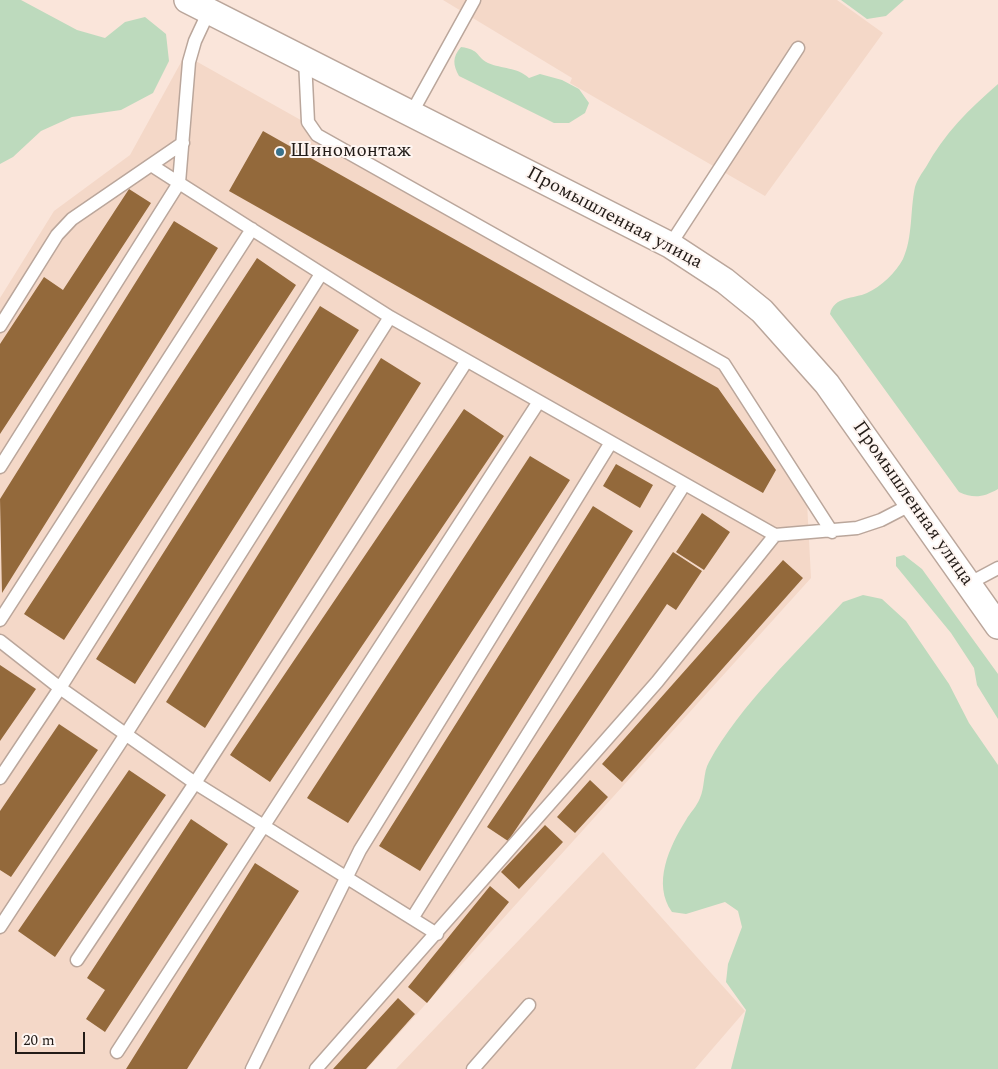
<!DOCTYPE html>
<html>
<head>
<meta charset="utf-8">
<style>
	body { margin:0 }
	#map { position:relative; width:998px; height:1069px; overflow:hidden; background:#fae5da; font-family:Spectral,serif }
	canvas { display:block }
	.scale { position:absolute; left:15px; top:1032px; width:70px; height:22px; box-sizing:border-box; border:2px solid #221b17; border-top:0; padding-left:6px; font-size:15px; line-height:18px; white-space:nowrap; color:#221b17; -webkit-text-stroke:4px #fef5f1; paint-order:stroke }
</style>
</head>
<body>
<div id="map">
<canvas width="998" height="1069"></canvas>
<div class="scale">20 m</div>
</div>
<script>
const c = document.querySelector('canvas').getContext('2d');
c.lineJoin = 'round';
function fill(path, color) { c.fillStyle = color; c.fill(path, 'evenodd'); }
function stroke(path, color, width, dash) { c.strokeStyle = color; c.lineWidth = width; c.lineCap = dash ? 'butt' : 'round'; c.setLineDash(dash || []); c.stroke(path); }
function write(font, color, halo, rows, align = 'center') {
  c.font = font + ' Spectral,serif'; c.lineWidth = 4; c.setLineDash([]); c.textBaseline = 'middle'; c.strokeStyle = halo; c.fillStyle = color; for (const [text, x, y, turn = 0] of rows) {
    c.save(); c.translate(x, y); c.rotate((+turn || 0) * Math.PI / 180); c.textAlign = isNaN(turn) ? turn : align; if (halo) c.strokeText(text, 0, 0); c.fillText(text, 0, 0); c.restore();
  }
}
const built = new Path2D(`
	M443,0H837L883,33L765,196L570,83L572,78Z
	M185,55L728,360L806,483L811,578L367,1069H0V298L54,211L130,155Z
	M603,852L745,1011L695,1069H396Z`);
const green = new Path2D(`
	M0,0H21L77,30L105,38L125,22L145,17L166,34L169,61L153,93L121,110L72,117L41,131L13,157L0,164Z
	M841,0H904L886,16L867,19Z
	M461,47C481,50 475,56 488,63C502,69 517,67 529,78L540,74L562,80L579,89L589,103L585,113L569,123H554L459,76C453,65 452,57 461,47Z
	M998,84V489C984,497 974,499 959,492L830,314C834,296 854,299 867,293C881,287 896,272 903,259C913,237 910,210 915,187C917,180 922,173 926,167C944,134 969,109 998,84Z
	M904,555L922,569L998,674V719L977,685L974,668L951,633L896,566V557Z
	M863,595L882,599L906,621L949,684L969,723L998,765V1069H731L746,1010L726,982L728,964L742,927L738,911L725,902L686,914L672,912C652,884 669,847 686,820C690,813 697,806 700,798C705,787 703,772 709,762C740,705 799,650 843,602Z`);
const building = new Path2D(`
	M263,131L718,388L776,470L763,493L229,191Z
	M129,189L151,203L0,434V344L44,277L63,290Z
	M174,221L218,248L2,593L0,499Z
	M257,258L296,285L64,640L24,614Z
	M320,306L359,330L135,684L96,659Z
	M381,358L421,383L205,728L166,702Z
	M464,409L504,436L270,782L230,755Z
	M530,456L570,480L348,823L307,798Z
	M616,464L653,485L640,508L603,486Z
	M593,506L633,531L420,871L379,846Z
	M702,513L730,532L704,570L676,552Z
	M673,552L702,571L676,610L667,604L508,841L487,827Z
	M783,560L803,578L622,782L602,764Z
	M0,665L36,689L0,741Z
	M59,724L98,750L11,877L0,870V811Z
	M129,770L166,795L55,957L18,931Z
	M590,780L608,797L575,833L557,817Z
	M191,819L228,844L105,1032L86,1019L105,990L87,978Z
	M545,825L563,842L519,889L501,872Z
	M255,863L299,891L187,1069H126Z
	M490,886L509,902L427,1003L408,987Z
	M398,998L415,1014L366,1069H333Z`);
const service = new Path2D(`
	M209,11L195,41L189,62L179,183L390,317L775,535
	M305,60L308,122L317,135L724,364L832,532
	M411,114L474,0
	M670,245L798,48
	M0,326L57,235L72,219L183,143
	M0,467L179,183L151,165
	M968,584L998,568
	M0,620L252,229
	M0,641L60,688L195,783L437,934
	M0,778L60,688L321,274
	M413,917L684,485
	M0,927L126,734L390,317
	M77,960L195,783L466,362
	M117,1052L538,403
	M252,1069L360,850L610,444
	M316,1069L657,682L775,535L857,528L881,520L912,504
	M473,1069L529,1005`);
const minor = new Path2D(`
	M187,0L670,245L725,281L762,311L827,384L998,626`);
const markers = [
	[280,152,5,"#39728c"]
];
const poiNames = [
	["Шиномонтаж",290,152]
];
const streetNames = [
	["Промышленная улица",614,219,28],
	["Промышленная улица",912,504,55]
];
fill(built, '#f4d8c8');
fill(green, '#bddabd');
fill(building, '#93693b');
stroke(service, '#baa69b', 15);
stroke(minor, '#baa69b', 28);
stroke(service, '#fff', 12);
stroke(minor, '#fff', 25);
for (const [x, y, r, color] of markers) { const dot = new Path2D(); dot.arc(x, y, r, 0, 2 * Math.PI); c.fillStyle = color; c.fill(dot); stroke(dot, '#fef5f1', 2); }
write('19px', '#221b17', '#fef5f1', poiNames, 'left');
write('19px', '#221b17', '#fef5f1', streetNames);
</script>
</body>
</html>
